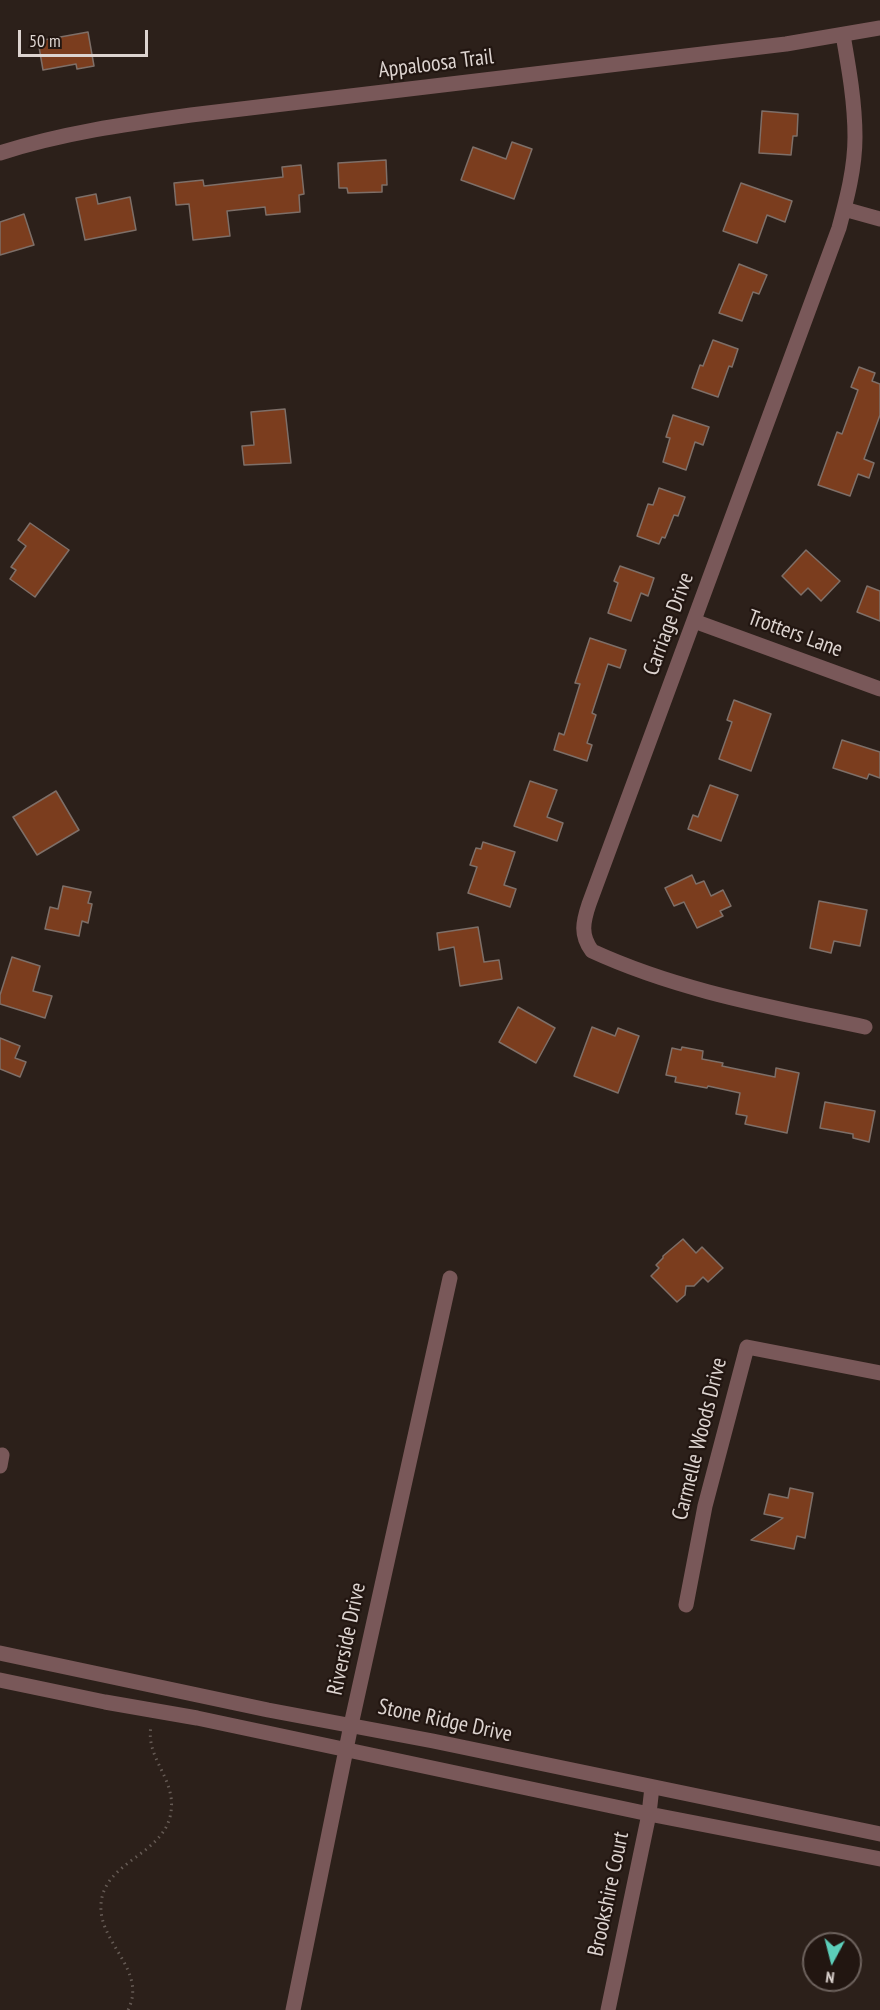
<!DOCTYPE html>
<html>
<head>
<meta charset="utf-8">
<style>
	body { margin:0 }
	#map { position:relative; width:880px; height:2010px; overflow:hidden; background:#2c201a; font-family:"PT Sans Narrow",sans-serif }
	canvas { display:block }
	.north { position:absolute; left:802px; top:1932px; width:60px; height:60px; box-sizing:border-box; background:#221611; border:2px solid #6d625d; border-radius:50%; rotate:187deg; font-size:16px; font-weight:700; line-height:24px; text-align:center; color:#ddd4d0 }
	.north::after { content:''; display:block; margin:auto; width:21px; height:27px; background:#5cceba; clip-path:polygon(50% 0,100% 100%,50% 72%,0 100%) }
	.scale { position:absolute; left:18px; top:30px; width:130px; height:27px; box-sizing:border-box; border:3px solid #ddd4d0; border-top:0; padding-left:8px; font-size:18px; line-height:21px; white-space:nowrap; color:#ddd4d0; -webkit-text-stroke:4px #221611; paint-order:stroke }
</style>
</head>
<body>
<div id="map">
<canvas width="880" height="2010"></canvas>
<div class="north">N</div>
<div class="scale">50 m</div>
</div>
<script>
const c = document.querySelector('canvas').getContext('2d');
c.lineJoin = 'round';
function fill(path, color) { c.fillStyle = color; c.fill(path, 'evenodd'); }
function stroke(path, color, width, dash) { c.strokeStyle = color; c.lineWidth = width; c.lineCap = dash ? 'butt' : 'round'; c.setLineDash(dash || []); c.stroke(path); }
function write(font, color, halo, rows, align = 'center') {
  c.font = font + ' "PT Sans Narrow",sans-serif'; c.lineWidth = 4.5; c.setLineDash([]); c.textBaseline = 'middle'; c.strokeStyle = halo; c.fillStyle = color; for (const [text, x, y, turn = 0] of rows) {
    c.save(); c.translate(x, y); c.rotate((+turn || 0) * Math.PI / 180); c.textAlign = isNaN(turn) ? turn : align; if (halo) c.strokeText(text, 0, 0); c.fillText(text, 0, 0); c.restore();
  }
}
const building = new Path2D(`
	M88,32L94,66L77,69L76,64L43,70L38,41Z
	M762,111L798,114L797,136H793L791,155L759,153Z
	M512,142L532,149L514,199L461,180L473,147L506,159Z
	M386,160L387,185H382V192L348,193L347,188H339L338,163Z
	M301,165L304,194L299,195L300,212L266,215L265,207L227,211L230,236L193,240L189,204L176,205L174,183L203,180L204,186L283,177L282,167Z
	M741,183L792,201L785,222L767,215L757,243L723,231Z
	M96,194L98,204L130,197L136,230L85,240L76,198Z
	M24,214L34,245L0,255V222Z
	M739,264L767,275L759,294L753,292L742,321L719,313Z
	M713,340L738,349L732,367L729,366L718,397L692,388L700,365L703,366Z
	M859,367L875,373L872,381L880,384V415L864,459L874,463L869,478L858,474L850,496L818,485L837,432L842,434L858,390L851,387Z
	M285,409L291,463L244,465L242,446L254,445L251,412Z
	M673,415L709,427L703,445L695,442L686,470L663,462L670,438L666,437Z
	M659,488L685,497L678,516L674,515L665,538L662,537L659,544L637,536L648,504L653,505Z
	M30,523L69,550L35,597L10,579L16,570L11,567L26,546L18,540Z
	M806,550L840,581L821,601L808,588L801,595L782,576Z
	M620,566L654,578L648,596L641,593L631,621L608,613L618,583L614,581Z
	M867,586L880,591V621L857,612Z
	M590,638L626,650L620,668L608,664L592,713L596,715L587,743L592,745L587,761L554,750L559,733L564,735L580,684L575,683Z
	M734,700L771,714L751,771L719,759L732,722L727,720Z
	M842,740L880,752V778L869,774L867,779L833,768Z
	M530,781L557,790L547,817L563,823L557,841L514,826Z
	M710,785L738,795L721,841L688,829L693,815L698,817Z
	M56,791L79,830L37,855L13,817Z
	M483,842L515,852L504,885L516,889L510,907L468,893L477,867L470,865L476,848L481,849Z
	M692,875L696,884L704,881L711,896L723,890L731,906L720,911L723,916L697,928L684,902L674,906L665,888Z
	M63,886L91,892L88,903L92,904L88,923L82,921L79,936L45,929L50,907L58,909Z
	M819,901L867,910L860,946L834,941L831,953L810,948Z
	M478,927L484,962L499,960L502,979L460,986L454,947L439,950L437,933Z
	M12,957L40,966L33,991L52,996L45,1018L0,1004V995Z
	M518,1007L555,1028L536,1063L499,1042Z
	M592,1027L615,1036L618,1028L639,1036L618,1093L574,1076Z
	M0,1038L20,1046L15,1058L26,1062L20,1077L0,1069Z
	M682,1047L703,1051L702,1059L723,1063L722,1066L775,1077L776,1068L799,1073L787,1133L745,1124L747,1116L736,1114L740,1093L708,1086L707,1088L675,1082L676,1077L666,1075L672,1048L681,1050Z
	M825,1102L875,1111L869,1142L853,1138V1134L820,1128Z
	M683,1239L696,1253L702,1247L723,1268L708,1282L703,1277L694,1286H686L685,1295L677,1302L651,1276L659,1268L656,1265L663,1258V1256Z
	M790,1488L813,1493L805,1538L797,1536L794,1549L751,1540L783,1518L764,1514L769,1494L788,1498Z`);
const path = new Path2D(`
	M128,2010C148,1970 98,1943 101,1904C104,1862 160,1856 170,1817C179,1780 145,1760 151,1726`);
const minor = new Path2D(`
	M843,35C849,69 855,103 855,137C855,168 847,198 839,228L589,904C583,922 580,935 592,951C679,991 772,1007 865,1027
	M0,153C62,133 126,124 191,115L786,44L880,28
	M844,209L880,219
	M694,621L880,689
	M0,1466L2,1455
	M686,1605L705,1506L747,1347L880,1373
	M0,1653L268,1710L433,1741L880,1834
	M0,1680L105,1702L197,1718L649,1814L880,1859
	M293,2010L351,1725L450,1278
	M608,2010L649,1814L652,1787`);
const streetNames = [
	["Appaloosa Trail",436,64,-7],
	["Carriage Drive",669,624,-70],
	["Trotters Lane",795,634,20],
	["Carmelle Woods Drive",700,1439,-76],
	["Riverside Drive",347,1639,-78],
	["Stone Ridge Drive",445,1721,12],
	["Brookshire Court",609,1894,-78]
];
fill(building, '#7b3d1e');
stroke(building, '#7e6f68', 1.5);
stroke(path, '#665b55', 3, [1.5, 4.5]);
stroke(minor, '#795859', 15);
write('22px', '#ddd4d0', '#221611', streetNames);
</script>
</body>
</html>
